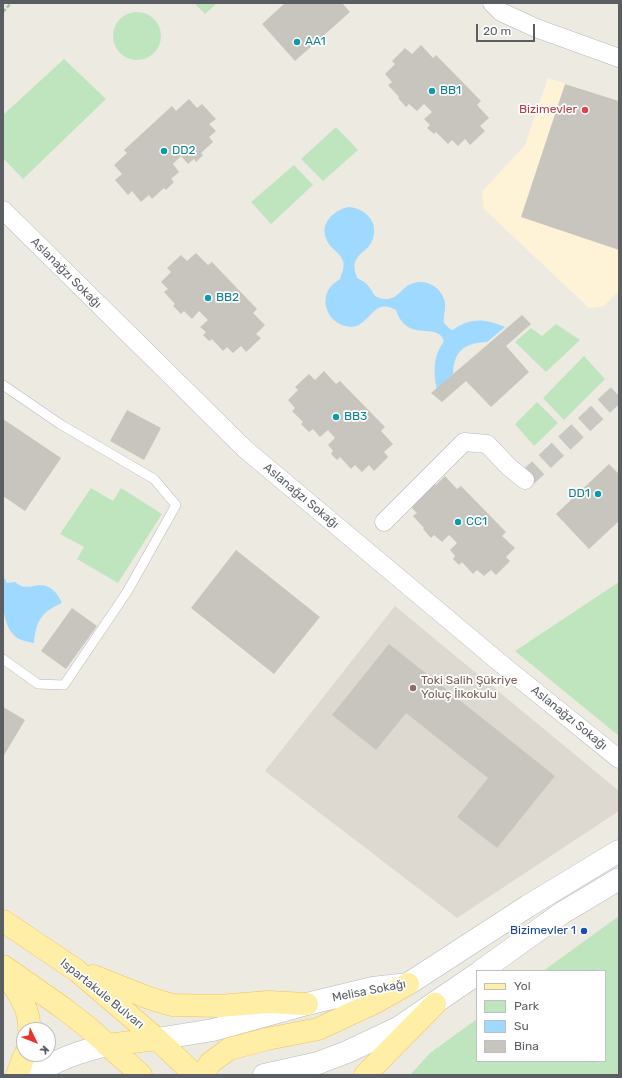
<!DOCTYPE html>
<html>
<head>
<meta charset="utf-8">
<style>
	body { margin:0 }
	#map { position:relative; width:622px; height:1078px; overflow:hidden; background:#edeae2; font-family:Rubik,sans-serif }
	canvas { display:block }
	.frame { position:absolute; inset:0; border:4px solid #5a5e63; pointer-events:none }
	.legend { position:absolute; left:476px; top:970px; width:130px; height:92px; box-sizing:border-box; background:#fff; border:1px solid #bdbfc1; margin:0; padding:5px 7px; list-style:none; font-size:12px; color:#5a5e63 }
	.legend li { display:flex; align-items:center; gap:8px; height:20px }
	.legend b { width:20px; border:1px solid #bdbfc1 }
	.north { position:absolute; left:16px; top:1022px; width:40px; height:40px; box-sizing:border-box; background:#fff; border:1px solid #bdbfc1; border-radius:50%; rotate:133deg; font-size:11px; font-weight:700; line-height:16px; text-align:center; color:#5a5e63 }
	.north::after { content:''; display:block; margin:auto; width:14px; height:18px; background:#ea342b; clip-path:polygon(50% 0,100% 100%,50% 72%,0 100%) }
	.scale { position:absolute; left:476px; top:24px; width:59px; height:18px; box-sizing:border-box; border:2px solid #5a5e63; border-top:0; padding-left:5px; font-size:12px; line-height:14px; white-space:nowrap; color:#5a5e63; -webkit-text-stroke:3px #fff; paint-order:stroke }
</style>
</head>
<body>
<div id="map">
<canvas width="622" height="1078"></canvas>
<div class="frame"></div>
<ul class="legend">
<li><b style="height:5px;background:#ffeea5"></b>Yol</li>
<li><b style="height:11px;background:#bfe5be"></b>Park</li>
<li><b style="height:11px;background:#a0d9ff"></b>Su</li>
<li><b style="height:11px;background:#c8c5bf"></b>Bina</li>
</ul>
<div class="north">K</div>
<div class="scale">20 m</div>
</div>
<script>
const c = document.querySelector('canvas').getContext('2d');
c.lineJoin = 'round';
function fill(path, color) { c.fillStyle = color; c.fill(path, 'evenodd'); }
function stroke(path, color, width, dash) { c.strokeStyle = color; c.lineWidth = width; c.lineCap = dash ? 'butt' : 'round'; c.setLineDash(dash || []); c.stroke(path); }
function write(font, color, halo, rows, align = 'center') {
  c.font = font + ' Rubik,sans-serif'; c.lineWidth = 3.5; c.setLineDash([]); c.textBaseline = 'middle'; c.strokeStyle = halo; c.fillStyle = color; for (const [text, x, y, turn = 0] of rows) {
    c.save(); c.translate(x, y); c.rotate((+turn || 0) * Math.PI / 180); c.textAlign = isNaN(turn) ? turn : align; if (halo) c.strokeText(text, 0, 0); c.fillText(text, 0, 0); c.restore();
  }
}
const commercial = new Path2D(`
	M548,78L619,101V291L604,306L589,308L484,209L482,192L525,145Z`);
const education = new Path2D(`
	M395,606L619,791V811L457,918L265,771Z`);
const green = new Path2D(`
	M194,3H217L205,14Z
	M113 36a24 24 0 1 1 48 0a24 24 0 1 1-48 0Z
	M64,59L106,99L23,179L3,158V115Z
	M336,127L358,150L323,181L301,159Z
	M294,165L313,185L271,224L251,202Z
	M556,324L580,340L546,372L515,342L531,328L542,336Z
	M584,356L605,379L564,420L543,398Z
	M537,402L558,423L534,446L515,424Z
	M91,488L113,501L121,488L162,514L118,583L77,559L84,547L60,534Z
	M619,582V736L515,651Z
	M619,916V1075H410L430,1053L477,1019V1061H605V971H543Z`);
const water = new Path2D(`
	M348,207C366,208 380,223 372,241C369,249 360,252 356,260C353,265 355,272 357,278C361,280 366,282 369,287C373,291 373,296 379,298C397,303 399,289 411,284C424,278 440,286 444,299C447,307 443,315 444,323L450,329L453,330C471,317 485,319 505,327L487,342C465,343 454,350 453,374L437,390C433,372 433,356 444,341C438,321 407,344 396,310C370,295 371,332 345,326C329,322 320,303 329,289C332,284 336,282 340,279C342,273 345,266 343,261C340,253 333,250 329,244C317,227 331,211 348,207Z
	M3,576L7,583L15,582C29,595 40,576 55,592C58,595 60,599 62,603C41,612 36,621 34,643C29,642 23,641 19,639C0,628 3,597 3,576Z`);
const building = new Path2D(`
	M285,3H342L350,12L295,61L262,24Z
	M421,45L433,58L436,55L481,101L477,105L489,118L480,126L485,131L470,145L465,139L458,146L452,140L448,144L436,132L434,134L427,128L430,125L424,119L432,112L424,104L417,111L409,104L406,107L398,98L399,97L388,85L392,82L385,74L395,64L392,61L405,48L412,54Z
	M565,84L619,101V250L521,217Z
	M189,99L197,108L202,104L216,119L209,124L216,131L209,137L213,142L201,153L203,155L196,162L194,159L188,164L181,156L173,164L179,172L171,179L174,182L166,190L164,188L152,199L149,195L141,202L132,191L128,195L115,180L122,174L114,165L127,153L124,150L172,106L176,111Z
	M196,253L208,265L212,262L257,309L253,313L265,325L256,334L261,338L246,352L241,346L233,353L227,347L223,351L212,339L209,341L203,335L206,332L200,327L208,320L199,311L192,319L184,311L181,314L173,306L175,304L164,292L168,289L161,282L171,272L167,268L181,255L187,261Z
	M522,315L531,324L506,346L529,372L491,407L466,381L442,402L431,393Z
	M324,371L336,384L340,381L385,427L381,431L393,444L384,452L388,457L374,471L369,465L362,472L355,465L351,469L340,457L337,460L331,454L333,451L328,445L335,438L328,430L320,437L313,429L309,432L301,424L303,422L292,411L295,408L288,400L298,390L295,387L309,374L315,380Z
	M127,410L161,428L144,460L110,441Z
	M3,419L61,458L25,511L3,496Z
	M609,464L619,474V521L589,549L556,514Z
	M445,476L457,489L461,486L506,532L502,536L515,548L506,557L510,561L496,575L491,570L484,576L477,570L473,574L462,562L459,565L453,559L455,556L450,550L457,543L449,535L442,542L434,535L431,538L423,529L424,528L413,516L417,513L410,506L430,479L436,485Z
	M236,550L320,617L274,674L191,608Z
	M72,608L97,626L66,669L41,651Z
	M389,644L555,776L497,848L457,817L488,778L406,713L376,750L332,715Z
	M3,707L25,720L3,757Z`);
const minorTunnel = new Path2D(`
	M525,480L619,392`);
const path = new Path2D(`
	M3,12L11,3`);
const service = new Path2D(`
	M3,385L60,424L154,479L176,505L127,592L64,685L38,684L3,659`);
const minor = new Path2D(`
	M492,3L501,12L536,28L619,58
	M3,210L245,449L505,667L619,759
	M384,522L464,442L487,444L509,467L525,480`);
const tertiary = new Path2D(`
	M481,971L562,913L619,879
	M157,1039L213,1030L307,1004L373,988L408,984L528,906L619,851
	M33,1075C58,1059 78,1052 107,1045
	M264,1075L318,1063L347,1052L398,1028L477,974`);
const primary = new Path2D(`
	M3,921L76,970L157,1039L195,1075
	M3,966L63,1008L90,1029L141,1075
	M4,971C15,989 31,1008 29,1030
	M93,976L149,998L172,1005L219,1006L268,1002L307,1004
	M107,1045L157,1039
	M17,1075L25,1054
	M203,1075L210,1063L229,1049L267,1039L318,1029L376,1002L408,984
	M365,1075L435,1004`);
const markers = [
	[297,42,4,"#0f9aa8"],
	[432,91,4,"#0f9aa8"],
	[585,110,4,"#e0444e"],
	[164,151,4,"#0f9aa8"],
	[208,298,4,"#0f9aa8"],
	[336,417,4,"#0f9aa8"],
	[598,494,4,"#0f9aa8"],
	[458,522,4,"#0f9aa8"],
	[413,688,4,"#8d6e63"],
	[584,931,4,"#1a4fb4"]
];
const cultureNames = [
	["AA1",305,42],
	["BB1",440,91],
	["DD2",172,151],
	["BB2",216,298],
	["BB3",344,417],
	["DD1",590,494,"right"],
	["CC1",466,522]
];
const healthNames = [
	["Bizimevler",577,110]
];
const streetNames = [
	["Aslanağzı Sokağı",66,273,45],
	["Aslanağzı Sokağı",301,496,40],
	["Aslanağzı Sokağı",569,718,39],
	["Melisa Sokağı",369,991,-11],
	["Ispartakule Bulvarı",102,994,39]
];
const educationNames = [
	["Toki Salih Şükriye",421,681],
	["Yoluç İlkokulu",421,695]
];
const transitNames = [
	["Bizimevler 1",576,931]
];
fill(commercial, '#fef3d6');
fill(education, '#ddd9d0');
fill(green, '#bfe5be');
fill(water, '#a0d9ff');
fill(building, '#c8c5bf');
stroke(minorTunnel, '#c8c7c2', 18, [18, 9]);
stroke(service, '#b5b8bd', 10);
stroke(minor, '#b5b8bd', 19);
stroke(tertiary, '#b5b8bd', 23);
stroke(primary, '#f2c156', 23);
stroke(path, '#97c6a3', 2.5, [4, 2]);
stroke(service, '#fff', 9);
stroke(minor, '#fff', 18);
stroke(tertiary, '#fff', 22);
stroke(primary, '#ffeea5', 22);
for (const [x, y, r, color] of markers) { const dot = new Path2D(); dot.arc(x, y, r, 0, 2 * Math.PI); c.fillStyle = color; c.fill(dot); stroke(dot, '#fff', 1.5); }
write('12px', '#0d838f', '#fff', cultureNames, 'left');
write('12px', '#be3a42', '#fff', healthNames, 'right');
write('12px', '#5a5e63', '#fff', streetNames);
write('12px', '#785e54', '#fff', educationNames, 'left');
write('12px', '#164399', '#fff', transitNames, 'right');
</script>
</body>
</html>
